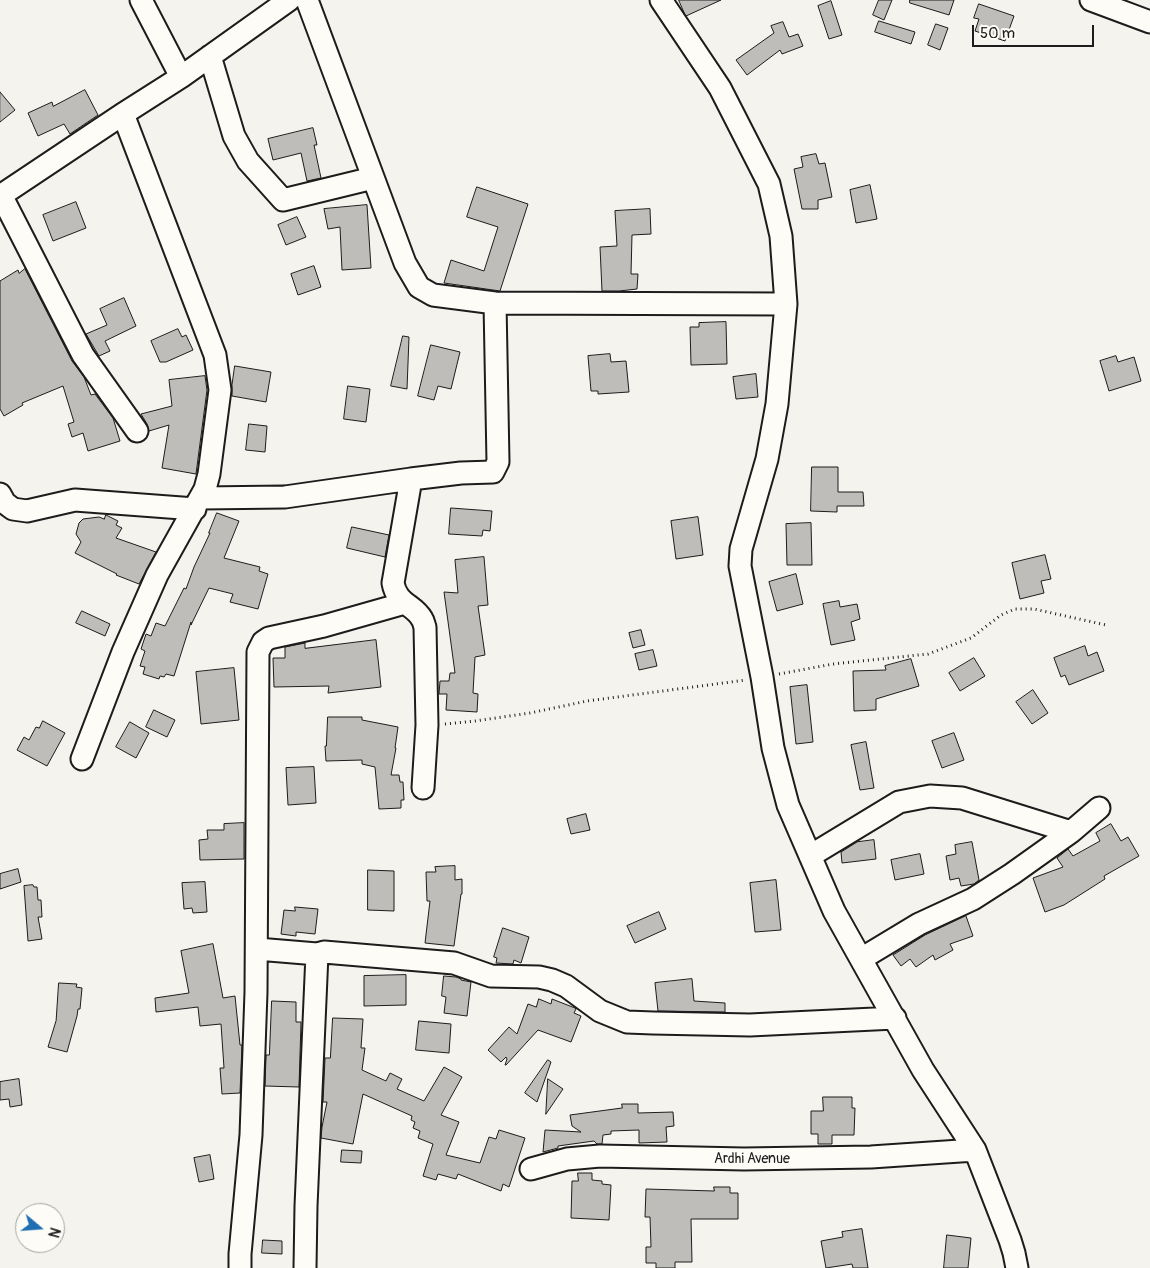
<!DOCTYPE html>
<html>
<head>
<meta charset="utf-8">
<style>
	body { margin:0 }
	#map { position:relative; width:1150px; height:1268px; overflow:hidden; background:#f4f3ee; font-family:Pangolin,sans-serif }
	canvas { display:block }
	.north { position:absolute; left:15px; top:1203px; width:50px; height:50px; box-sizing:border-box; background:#fdfcf7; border:1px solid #a3a29f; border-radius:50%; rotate:108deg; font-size:14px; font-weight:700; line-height:20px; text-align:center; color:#1c1c1c }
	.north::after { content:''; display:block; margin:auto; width:18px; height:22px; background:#1f6fb2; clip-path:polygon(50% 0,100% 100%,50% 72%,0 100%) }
	.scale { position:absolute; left:972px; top:25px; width:122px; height:22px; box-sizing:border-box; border:2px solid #1c1c1c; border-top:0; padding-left:6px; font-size:15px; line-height:18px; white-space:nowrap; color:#1c1c1c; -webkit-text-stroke:4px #fdfcf7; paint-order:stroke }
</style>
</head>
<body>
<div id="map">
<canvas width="1150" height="1268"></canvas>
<div class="north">N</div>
<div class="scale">50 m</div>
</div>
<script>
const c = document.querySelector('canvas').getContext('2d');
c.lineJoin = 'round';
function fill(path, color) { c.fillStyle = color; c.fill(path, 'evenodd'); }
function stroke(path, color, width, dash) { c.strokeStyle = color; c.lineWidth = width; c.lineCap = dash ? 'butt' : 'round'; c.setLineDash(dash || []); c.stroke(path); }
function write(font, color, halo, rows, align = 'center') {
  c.font = font + ' Pangolin,sans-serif'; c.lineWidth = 4.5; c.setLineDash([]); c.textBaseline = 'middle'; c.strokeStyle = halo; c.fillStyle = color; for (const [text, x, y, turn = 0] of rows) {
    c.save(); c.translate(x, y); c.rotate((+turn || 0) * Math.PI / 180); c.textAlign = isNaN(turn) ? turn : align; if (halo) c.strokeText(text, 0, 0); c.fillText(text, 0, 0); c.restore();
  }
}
const building = new Path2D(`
	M679,0H721L686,16Z
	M879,0H892L884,20L873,15Z
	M910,0H954L949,15L910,3Z
	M831,1L842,35L829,39L818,6Z
	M979,4L1014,16L1005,41L975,31L979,19L974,18Z
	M879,21L915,32L911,44L875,32Z
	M783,22L789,37L798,34L803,46L782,54L780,50L747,75L736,60L774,33L771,26Z
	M936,24L948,28L940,50L928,45Z
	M85,90L98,115L70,134L64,124L38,136L28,113L52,102L53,106Z
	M0,92L15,110L0,122Z
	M313,128L317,145H314L321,178L307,181L301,153L273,160L268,139Z
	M816,154L819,164L825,163L832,197L818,200V209H802L794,169L803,167L801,157Z
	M870,185L877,219L856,223L850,190Z
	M477,187L528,204L500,291L444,283L451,260L484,271L498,227L467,217Z
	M76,202L86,228L53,241L43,215Z
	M367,205L371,268L342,270L340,227L328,229L324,209Z
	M650,209L651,234L632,235L631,274H638L637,289L619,291H602L600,247L617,246L615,211Z
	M297,217L306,237L286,245L278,225Z
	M314,266L321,287L298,295L291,274Z
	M25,269L72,361L84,377L91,395L95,394L113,418L120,441L88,451L83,433L72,437L68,424L74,422L63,386L22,403L23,405L4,416L0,409V281L18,270L19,273Z
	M124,298L136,326L105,341L110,351L99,356L86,334L107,325L100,309Z
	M726,322L727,364L691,365L690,327H699V323Z
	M178,329L182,337L186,335L193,350L166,362H160L151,341Z
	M403,336L409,337L407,389L391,386Z
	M431,345L460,352L451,389L438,386L434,400L418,396Z
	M610,354L611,362L626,361L629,392L598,394V391H591L588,356Z
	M1116,356L1118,362L1134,357L1141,381L1109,391L1100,361Z
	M235,366L271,372L266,402L232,396V385Z
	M756,374L758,397L736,399L733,377Z
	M205,376L207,390L196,474L162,468L169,425L149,431L147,424L141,414L172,406L169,380Z
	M348,386L370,389L366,422L344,419Z
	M249,424L267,426L265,452L246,450Z
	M812,467H838V492H863L864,506H837V512L811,511Z
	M451,508L492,511L490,531L483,530L482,536L449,534Z
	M217,513L239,521L224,558L260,567L259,571L268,574L258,609L230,602L233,594L209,588L191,625V622L174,676L166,674L164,677L160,676L159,679L143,674L145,667L140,666L145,651L141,649L146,634L151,636L156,623L165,626L184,588L186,589L194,567L210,533H209Z
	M106,515L118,521L116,525L122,528L116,538L156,552L139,584L116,575L117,574L75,553L81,542L76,534L79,523L83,519L99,517L104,519Z
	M698,517L703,555L676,559L671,521Z
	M811,523L812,565H787L786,524Z
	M352,527L389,535L385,557L347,548Z
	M1045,555L1051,579L1041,581L1044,593L1020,599L1012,563Z
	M484,557L488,605L478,606L485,655L475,657L473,693L478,694L477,712L446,710L447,694H439L440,681H449L450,673H455L444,592L458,593L455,560Z
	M796,574L803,604L777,611L769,582Z
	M839,601L840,607L857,604L860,619L851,622L855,640L831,645L823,604Z
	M82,611L110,624L105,636L76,623Z
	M641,630L645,645L633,648L629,633Z
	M376,640L381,687L328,693L329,686L274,687L273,658H285V647L305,643V648Z
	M1085,646L1088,656L1097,652L1104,671L1069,685L1065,675L1061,677L1054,658Z
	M653,650L657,666L639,670L635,654Z
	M974,658L985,676L960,691L949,673Z
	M911,659L919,686L876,699V710L854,711L853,671L886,670L885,666Z
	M234,668L239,720L201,724L196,672Z
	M807,685L813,742L796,744L790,687Z
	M1033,690L1048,713L1032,724L1016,702Z
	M154,710L175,720L167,737L146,727Z
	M328,717H362V720L398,727L395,748H396L391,775H399L400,782H403L404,800H401V808L379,809L375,767L362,764V760L326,761L325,746H326Z
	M43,721L65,733L47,766L17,750L24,737L29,740L36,727L39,728Z
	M130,722L149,733L136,758L116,747Z
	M954,733L964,760L942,768L932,741Z
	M866,742L874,788L860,790L851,745Z
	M314,767L316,803L288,805L286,768Z
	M586,814L590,830L571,834L567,819Z
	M244,823V859L200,860L199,840L208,839L207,830H224V824Z
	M1111,824L1121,841L1128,837L1139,856L1104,876L1105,879L1064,905L1045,912L1033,878L1063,867L1057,858L1068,849L1073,856L1100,841L1096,833Z
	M874,840L876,859L842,863L841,852L857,842Z
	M972,842L979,880L974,884L961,886L959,878L950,880L946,856L956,854L955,845Z
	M920,854L924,874L895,880L891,860Z
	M455,866V880L462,879V894H461L454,946L425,943L430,901H427L426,872H436L435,867Z
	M18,869L21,882L0,889V874Z
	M368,870L394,871V911L368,910Z
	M776,880L781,930L755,932L750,883Z
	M205,882L207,912L193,913L192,908L184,909L182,883Z
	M33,885L34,887H37L38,900H41L42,917H38L42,939L28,941L24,886Z
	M295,907L318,909L315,934L296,932V936L281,934L284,910L295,911Z
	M659,912L666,929L635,943L627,926Z
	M966,916L973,936L950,944L953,950L935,960L933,955L916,967L910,959L901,966L893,955L925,935Z
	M503,928L529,937L521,963L514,960L513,964L496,963L497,958L494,957Z
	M213,944L223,998L235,996L240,1045H242L240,1093L222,1094L220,1068H224L221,1024L200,1026L198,1007L156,1012L155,998L189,993L181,951Z
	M406,975V1005L364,1006V976Z
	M444,976L456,977L461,979V980L471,982L467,1016L444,1013L446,997L442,996Z
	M692,979L694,1001L725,1003V1012L658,1011L655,983Z
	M59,983L77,984L76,987L82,988L80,1009H78L77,1016L67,1052L48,1047L56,1021Z
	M539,999L551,1004L552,999L575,1008L576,1009L574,1013L581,1016L571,1042L538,1030L506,1065H505L507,1059L506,1057L501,1062L488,1050L509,1027L517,1034L528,1004L536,1007Z
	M272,1001L296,1002V1022H301L299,1087L265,1086L266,1055H269Z
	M333,1018L363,1019L361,1048H365L362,1070L386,1081L390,1073L402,1079L397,1089L424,1101L444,1067L462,1077L441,1115L459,1122L446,1155L480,1163L489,1137L496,1139L499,1130L525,1138L509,1187L503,1184L501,1191L458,1174L456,1179L438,1174L436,1180L423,1176L433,1144L418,1138L420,1131L413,1128L415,1122L411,1120L412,1116L363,1094L353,1144L321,1138L322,1127L327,1102H323L325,1058H330Z
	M419,1021L451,1024L449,1053L416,1050Z
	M548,1060L551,1062L537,1102L525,1093Z
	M19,1079L22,1105L10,1107L9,1099L0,1100V1082Z
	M548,1079L563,1089L546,1114Z
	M823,1097H852V1108H855L854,1135H832V1144H818V1134H811V1111H823Z
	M622,1104H638V1113L673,1112L674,1126L666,1127L667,1142L639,1143V1130L611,1131V1134L603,1135L602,1144H597L594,1141L558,1146V1148L543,1152L545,1130L581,1132L572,1126L570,1115L622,1108Z
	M342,1150L362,1151L361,1163L341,1162Z
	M210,1155L214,1179L199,1182L194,1158Z
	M578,1173H592V1180L602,1181V1184L611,1185L609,1220L571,1218L572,1181H578Z
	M714,1187H730V1193H738V1219H691L692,1262H675V1268H656V1263H646V1247H651L650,1217H645L646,1189L714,1191Z
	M862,1229L868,1268H853L852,1264L826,1268L821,1241L843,1237L842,1232Z
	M947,1235L971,1238L968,1268H944Z
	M263,1240L282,1241V1254L262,1253Z`);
const path = new Path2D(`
	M779,674L833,664L928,654L971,638L1001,615L1015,609H1034L1106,625
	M445,724L475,721L530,713L587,701L746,680`);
const minor = new Path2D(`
	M141,0L181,77
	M307,0L405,263L419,287L433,295L495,303L786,304
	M661,0L720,88L769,184L781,236L786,304L777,404L767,459L741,549L740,566L762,677L773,748L788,805L834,911L923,1070L975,1150L1010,1240L1014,1253L1017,1268
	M1091,0L1150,22
	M210,56L234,136L248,161L283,200L373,178
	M1,195L83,355L137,431
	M0,196L123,114L181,77L289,0
	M411,479L393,583C397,605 414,604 422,619C424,622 424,625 425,627L427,725L423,788
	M0,494L5,503L13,509L27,511L75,500L195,509
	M201,498L285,497L411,479L461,473L493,472L498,462L495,303
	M82,759L123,652L157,575L205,489L209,474L220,390L215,355L123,114
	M810,856L899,802L930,796L962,798L1071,832
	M257,949L317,954L324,952L454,963L491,976L539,977L552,980L566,986L600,1011L627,1022L653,1023L750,1025L895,1018
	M861,959L919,924L973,899L1012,874L1071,832L1099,808
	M531,1169L567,1159L600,1156L744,1159L871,1157L975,1150
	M240,1268V1254L251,1135L256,992L258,652L263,642L269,638L324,626L405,603
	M305,1268L306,1206L317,954`);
const streetNames = [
	["Ardhi Avenue",752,1159]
];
fill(building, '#bebdba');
stroke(building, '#1c1c1c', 1);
stroke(minor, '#1c1c1c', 25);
stroke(path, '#1c1c1c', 3, [1, 4]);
stroke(minor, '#fdfcf7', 21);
write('14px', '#1c1c1c', '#fdfcf7', streetNames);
</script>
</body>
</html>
